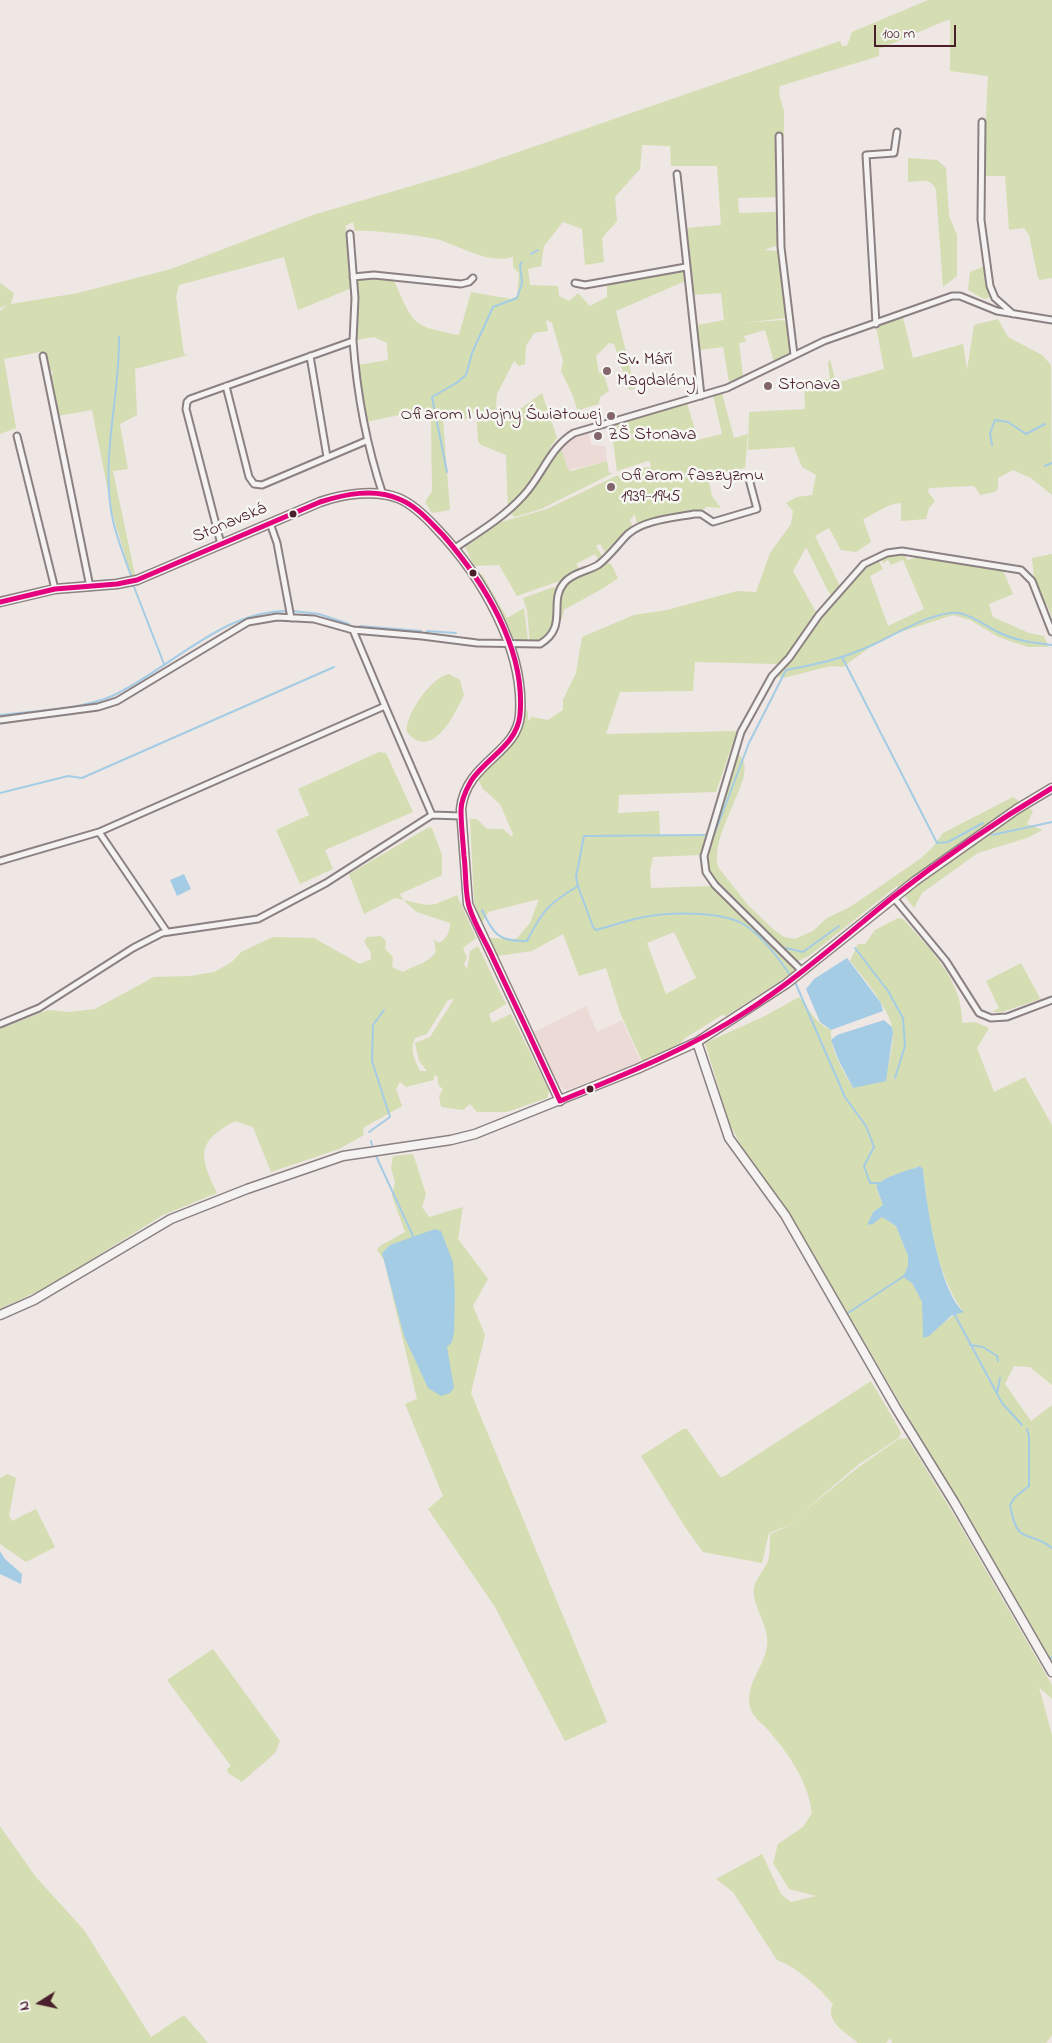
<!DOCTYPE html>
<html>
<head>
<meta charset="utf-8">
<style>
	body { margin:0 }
	#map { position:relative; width:1052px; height:2043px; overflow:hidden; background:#eee7e4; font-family:"Indie Flower",sans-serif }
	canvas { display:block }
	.north { position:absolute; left:15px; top:1978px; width:50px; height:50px; -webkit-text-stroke:4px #f6f6f2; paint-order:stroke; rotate:260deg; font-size:14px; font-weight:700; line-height:20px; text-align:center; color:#4a1f2b }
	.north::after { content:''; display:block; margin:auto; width:18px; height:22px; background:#4a1f2b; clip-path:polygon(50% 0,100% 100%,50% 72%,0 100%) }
	.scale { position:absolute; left:874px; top:25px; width:82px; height:22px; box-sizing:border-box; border:2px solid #4a1f2b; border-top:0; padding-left:6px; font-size:15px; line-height:18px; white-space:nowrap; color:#4a1f2b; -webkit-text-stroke:4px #f6f6f2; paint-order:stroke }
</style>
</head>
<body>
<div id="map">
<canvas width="1052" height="2043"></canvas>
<div class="north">N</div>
<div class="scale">100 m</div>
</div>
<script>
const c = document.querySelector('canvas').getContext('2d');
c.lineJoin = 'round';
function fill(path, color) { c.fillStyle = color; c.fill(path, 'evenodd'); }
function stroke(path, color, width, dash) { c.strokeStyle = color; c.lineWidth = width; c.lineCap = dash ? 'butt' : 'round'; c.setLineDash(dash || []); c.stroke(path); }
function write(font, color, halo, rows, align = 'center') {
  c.font = font + ' "Indie Flower",sans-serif'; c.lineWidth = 5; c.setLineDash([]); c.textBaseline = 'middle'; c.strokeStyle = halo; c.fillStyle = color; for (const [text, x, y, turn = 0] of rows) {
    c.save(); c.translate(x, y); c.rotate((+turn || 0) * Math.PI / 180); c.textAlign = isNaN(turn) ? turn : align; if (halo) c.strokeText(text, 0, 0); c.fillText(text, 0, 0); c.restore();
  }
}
const built = new Path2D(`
	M589,432L591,445L605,446L607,461L568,470L561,448L571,439Z
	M586,1006L597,1032L622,1020L641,1062L567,1090L563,1089L553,1078L532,1033Z`);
const green = new Path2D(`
	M928,0H1052V278L1040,280L1038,278L1029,235L1024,228L1009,230L1005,176H983L988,76L950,71V20H947L879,49V56L876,57L780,86L779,94L784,111V136L775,137L777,197L738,198L739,213L778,212V245L764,250L779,251L786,318L743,323L783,320L786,322L791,352L774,362L765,330L744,336L746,342L739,343L743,376L729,382L723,347L700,350L697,325L724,320L721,293L693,295L687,228L721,225L717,166H671L670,146L642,145L640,169L615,197L617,221L602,238L604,262L585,265L582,229L563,222L544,246L541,266L528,269L530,285L558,286L559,296L569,301L578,293L590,306L607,297V285L679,269L685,271L687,284L683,282L616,311L635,389L629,390L614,344L609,343L596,356L599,373L603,372L609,391L600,397L599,404L582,409L578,413L573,396L561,371L563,361L552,323L546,320L548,331L534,333L526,346L525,364L519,366L514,361L497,394L496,408L507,416V411L520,409L542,393L557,438L550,448L552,453L561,448L568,469L571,471L607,461L609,473H613L541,509L515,517L508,512L506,455L481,445L478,441L476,408L473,409V419L443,420L450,510L432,513L425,502L432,491L431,422L427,409L366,422L358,365L388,360L387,343L374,337L356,340L355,282L360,278L394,281C414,324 410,326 459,335L471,292L511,299L517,296L519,273L513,267V257C489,264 463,248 440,240C429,236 365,229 355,231L353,222L345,226L348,237L352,288L298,310L284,257L179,285L176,297L184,354L188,355L135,369L137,415L120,424L128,469L113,471L135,575H131L112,512L92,410L57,416L50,382L53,371H48L45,355L40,352L4,359L16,428L0,434V311L7,305L0,308V283L14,293L11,304L78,293L171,269L313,215L469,169L840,41L842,46H847L852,32Z
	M908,158L937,160L946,168L949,216L957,235V276L943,287L936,190C932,177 919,181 908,182Z
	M985,266L991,297L984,299L968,290L970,272Z
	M903,318L913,358L963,344L967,370L974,325L998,319L1008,337L1042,355L1051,365L1052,495L1031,478L1013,470L998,478V488L995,492L980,495L975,487L971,486L929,488L928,492L935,501L929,508L926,519L901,521V503C888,503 875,514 863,519L871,542L856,552L841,550L829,528L815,536L841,588L832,596L828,591L806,547L793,571L817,614L785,659L777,664L695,662L693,691L620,692L606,734L737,731L716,792L619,795L618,813L659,811L660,836L704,835L720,810L721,790L735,751C744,758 746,764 744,775C738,801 711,841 718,867L748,905L773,929L784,937L795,939L813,931L827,918L850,907L920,859L932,848L943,833L1013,797L1033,811L1027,824L1043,830L1027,838L978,853L922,893L914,908L897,886L809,956L792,964L794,972L726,1016L722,1015L684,1039L681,1043L642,1061L621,1015L606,968L579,976L563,934L532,951L498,956L490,938L516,939L530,923L539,899L488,912L482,923L474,902L470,819H477L487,829H503L512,837L513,834L500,804L483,789L478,779L520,733L524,707L528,712V721L532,717L548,720L563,710V700L576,673L582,637L634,615L667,610L737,591L756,592L770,553L791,524L793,511L786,503L797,497L812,495L816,475L802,467L794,447L748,450L749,412L805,409L804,381L830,379L828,363L830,359L836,383L884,369L876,326ZM700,855L703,873L712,886L651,888L650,871L653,857ZM674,932L696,978L666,994L647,943Z
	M722,393L734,438L748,434L745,468L708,476L712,496L721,508L707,507L695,515L644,529L636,521L635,514L630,520L633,529L606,554L600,544L596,546L603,557L599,561L595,554L576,564L580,570L605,562L611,564L618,578C601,591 582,599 564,610L562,619H555L551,633L538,643H530L527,611L523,598L554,587L562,591L569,581L565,579L517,596L499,565L474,566L465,547L501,522L547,509L616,476L634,474L640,468L651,467L650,462L648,461L617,471L611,425L636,417L639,419L638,416L687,403L698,440L722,434L713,395Z
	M892,553H905L907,560L916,558L912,554L956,561V564L964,565L965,562L1003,570L1013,594L989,604L993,617L1029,633L1044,636L1049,647H1028L998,637L970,620L953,615L900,632L869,648L843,667L831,666L783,678L777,676L818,617L866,565L878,560L883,569L870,576L888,626L924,609L903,560L891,565L888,560L883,563L881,558Z
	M1052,554V617L1047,605L1044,606L1034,579L1032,558Z
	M478,574H482L507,618L524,608L528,641L512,643C505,617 493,596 478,574Z
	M449,674L460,680L464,695C454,715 432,762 407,732C404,716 432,676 449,674Z
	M379,752L386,753L413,812L325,850L333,869L300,884L276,830L309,815L298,789Z
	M429,827L432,828L442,855V875L400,894L403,900L426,905L436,904L457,895L476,938L463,948L467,958L464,964L467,969L470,951L478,946L506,1004L489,1014L492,1023L511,1014L546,1085L549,1091L547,1098L507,1112H477L470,1104L463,1110L441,1107L439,1096L443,1089L439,1086L437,1076L434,1075V1080L406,1087L400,1082L396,1089L402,1106L363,1128L364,1135L339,1149L271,1172L253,1127L235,1121C196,1142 199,1155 217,1193L163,1215L47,1287L0,1309V1029L48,1010L70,1012L95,1009L154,977L190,976L214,972L232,962L241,952L273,937L314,938L360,964L371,959V953L364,941L367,937L381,936L386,941L385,949L393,957L392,967L403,972C415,965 427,964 436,952L434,939L438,943C446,940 450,932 450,923L417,912L403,900L395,898L364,914L349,874ZM454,999L430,1037L415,1043L419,1061L427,1071H420C415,1060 409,1050 415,1038L427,1034L448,1000Z
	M898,918L903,919C929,948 963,980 962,1023L975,1022L989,1028L977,1048L994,1092L1025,1077L1052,1125V1385L1030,1367L1014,1366L1005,1384L1031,1421L1052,1405V1663L792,1218L742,1147L729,1123L705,1043L765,1016L799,997C811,1011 814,1022 831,1030C830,1051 843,1070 853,1088L886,1075C889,1062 893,1046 893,1032C892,1012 863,977 850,961L858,944H865L875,930ZM920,1166L923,1169C928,1215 935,1271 962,1310L937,1327L923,1325L924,1310L920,1297L910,1280L908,1256L896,1226L882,1217L868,1225L873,1212L883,1205L876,1187C886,1175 905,1172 920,1166Z
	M1021,963L1040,998H1043L1002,1012H992L999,1008L986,981Z
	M413,1154L426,1194L422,1207L429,1217L463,1207L458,1239L488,1279L473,1306L485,1335L471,1393L607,1722L565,1741L495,1607L428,1509L443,1496L405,1404L417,1399L384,1260L377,1250L380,1246L405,1232L392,1196L395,1182L391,1168L393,1156Z
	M871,1381L898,1427L901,1433L899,1438L859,1464L797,1517L860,1466L899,1439L907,1438L954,1515L1052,1685V1699L1039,1687L1052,1735V2035L1046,2043H892L890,2038L886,2043H858C846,2032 824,2022 833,2004C818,1987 799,1968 777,1960L733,1892L716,1879L762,1854L781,1894L791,1902L816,1896L789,1889L773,1863L778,1844L803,1827L812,1813C808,1781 789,1754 768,1730C763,1724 753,1717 751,1710C743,1685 764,1669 767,1646C770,1630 756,1611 754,1595C752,1579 766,1571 769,1557C770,1550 770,1542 770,1534L797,1522L769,1533L762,1563L703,1552L685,1527L641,1456L683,1429H687L720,1477H723Z
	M7,1474L16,1478L9,1516L12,1521L36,1509L55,1547L26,1562L0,1544V1478Z
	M213,1649L280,1741L275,1753L242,1782L228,1773L227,1769L231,1766L167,1680Z
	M0,1826L35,1876L84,1930L151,2037L184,2015L208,2043H0Z`);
const water = new Path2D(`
	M184,874L191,889L177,896L170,880Z
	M847,958L881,1003L883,1011L831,1030L820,1022L806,989L814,979Z
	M884,1020L892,1027L893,1033L886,1081L853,1088L838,1059L831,1040L837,1035Z
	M920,1166L923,1169C926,1201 939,1292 964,1312L951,1316L929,1336L923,1338L922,1302L912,1283L903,1277L908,1266V1256L896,1226L882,1217L873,1224L867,1225L873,1212L883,1205L876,1186C886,1175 905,1172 920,1166Z
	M435,1229L441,1231L453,1262L455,1294L454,1332L452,1342L447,1347L454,1388L450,1393L441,1396L428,1388L404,1336L382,1253L390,1245Z
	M0,1551L5,1559L22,1574L21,1584L0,1574Z`);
const stream = new Path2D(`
	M531,254L538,250
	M119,337C120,394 102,452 111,510C114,532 124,555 131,576
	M992,445L990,433L995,420L1008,422L1026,434L1045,424
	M1045,466L1052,463
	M447,472L432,397L458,382L466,375L472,353L493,307L517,298L522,283L520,265L522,262
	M134,587L164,664
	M293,611L319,614L349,624
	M360,626L421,631
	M427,631L456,633
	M842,657L937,843L948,842L983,823
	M0,715C32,711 84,709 112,696C169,670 223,609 289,611
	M0,793L68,776L82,778L334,667
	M714,835L749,743L786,670C812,665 838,660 863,649C887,640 934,609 959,613C974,616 987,627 1000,633C1017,641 1034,643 1052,645
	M992,835L1052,822
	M578,886L576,877L584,836L705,835
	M482,910C493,934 499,942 527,941C543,910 548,904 578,886L593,927L596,930C612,926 628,920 644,917C669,912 721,911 743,924C762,935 778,957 790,975
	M786,948L803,952L839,926
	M855,948L888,991L903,1018L905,1046L895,1078
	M795,982L845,1097L866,1126L874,1147L864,1166L870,1183H880
	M369,1132L390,1117L372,1061L373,1025L384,1010
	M371,1141L372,1145
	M376,1156L413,1236
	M848,1313L904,1276
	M955,1315L1002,1403L1022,1425
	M970,1345L983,1347L997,1356L998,1361
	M997,1393L1000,1378
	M1027,1429L1029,1436V1486L1015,1497L1010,1505C1018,1548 1027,1528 1052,1548
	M1050,1659L1052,1657`);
const street = new Path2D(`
	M982,122L981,220L990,286L995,298L1013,314
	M779,136L781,247L794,355
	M677,174L701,396
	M350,234L355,298L353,341
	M353,277L374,275L461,284L469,282L473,278
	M575,283L585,285L686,267
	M876,324L866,155L894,153L897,132
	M43,356L90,587
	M310,356L327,457
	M226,386L249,477L254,484L262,485L366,441
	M17,436L55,589
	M270,523L277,543L291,618
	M221,544L186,409L187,402L190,399L353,341C357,395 366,444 383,495
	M455,548C479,532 504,517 523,496C542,476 550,447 574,433L727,388L824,341L952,296H960L997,311L1052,320
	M353,630L385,706
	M0,720L98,707L117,701L248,622L277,617L314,619L353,630L422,636L477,643L540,644C569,627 548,602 564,583C572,573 588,571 598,565C609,557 618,544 628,534C644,520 673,518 694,514H701L713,522L757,509L749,479
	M99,832L167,932
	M0,861L99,832L385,706L432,815L461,816
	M894,898L946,961L979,1013L991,1018L1007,1017L1052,1000
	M802,971L715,885L706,872L704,856L741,732L772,676L789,658L819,615L864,564L887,553L902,551L1021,570L1032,581L1052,632
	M0,1024L39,1008L133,948L162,933L258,919L326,883L432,815`);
const secondary = new Path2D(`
	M0,602L55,589L117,584L137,580L320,502C343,494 375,489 398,498C413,504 426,517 437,529C481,575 525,649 520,715C517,754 466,762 461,809L468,904L560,1101
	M697,1042L729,1138L785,1215L896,1408L954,1502L1052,1672
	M0,1315L34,1300L171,1219L247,1189L343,1156L451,1140L475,1134L637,1069L697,1042L786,984L915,881L1017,809L1052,788`);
const bus1 = new Path2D(`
	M0,602L55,589L117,584L137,580L320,502C345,494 374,488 399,499C417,506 430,522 443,535C484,582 526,649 520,715C517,745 486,758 471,781C466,790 461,800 461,810C461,825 463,841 464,856C466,871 465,887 468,902C471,919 486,942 493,958C516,1006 538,1053 560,1101C623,1075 687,1050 744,1013C797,979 844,937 893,897C944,857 997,821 1052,788`);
const markers = [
	[607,371,5,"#83656c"],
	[768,386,5,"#83656c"],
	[611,416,5,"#83656c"],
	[598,436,5,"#83656c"],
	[611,487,5,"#83656c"],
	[293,514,4.5,"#4a1f2b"],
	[473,573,4.5,"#4a1f2b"],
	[590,1089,4.5,"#4a1f2b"]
];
const poiNames = [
	["Sv. Máří",617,361],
	["Magdalény",617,382],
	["Stonava",778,386],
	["Ofiarom I Wojny Światowej",601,416,"right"],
	["ZŠ Stonava",608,436],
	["Ofiarom faszyzmu",621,477],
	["1939-1945",621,498]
];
const streetNames = [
	["Stonavská",230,524,-23]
];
fill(built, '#ecdad7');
fill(green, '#d5ddb2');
fill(water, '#a5cce5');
stroke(stream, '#a5cce5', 2);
stroke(street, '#8c8182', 9);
stroke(secondary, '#8c8182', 11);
stroke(street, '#f4f3f1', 5);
stroke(secondary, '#f4f3f1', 8);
stroke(bus1, '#e5007d', 5);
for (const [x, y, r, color] of markers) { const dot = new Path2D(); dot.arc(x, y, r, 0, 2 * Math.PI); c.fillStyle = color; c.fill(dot); stroke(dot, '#f6f6f2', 2); }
write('18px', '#4a1f2b', '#f6f6f2', poiNames, 'left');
write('18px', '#4a1f2b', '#f6f6f2', streetNames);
</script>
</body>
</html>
